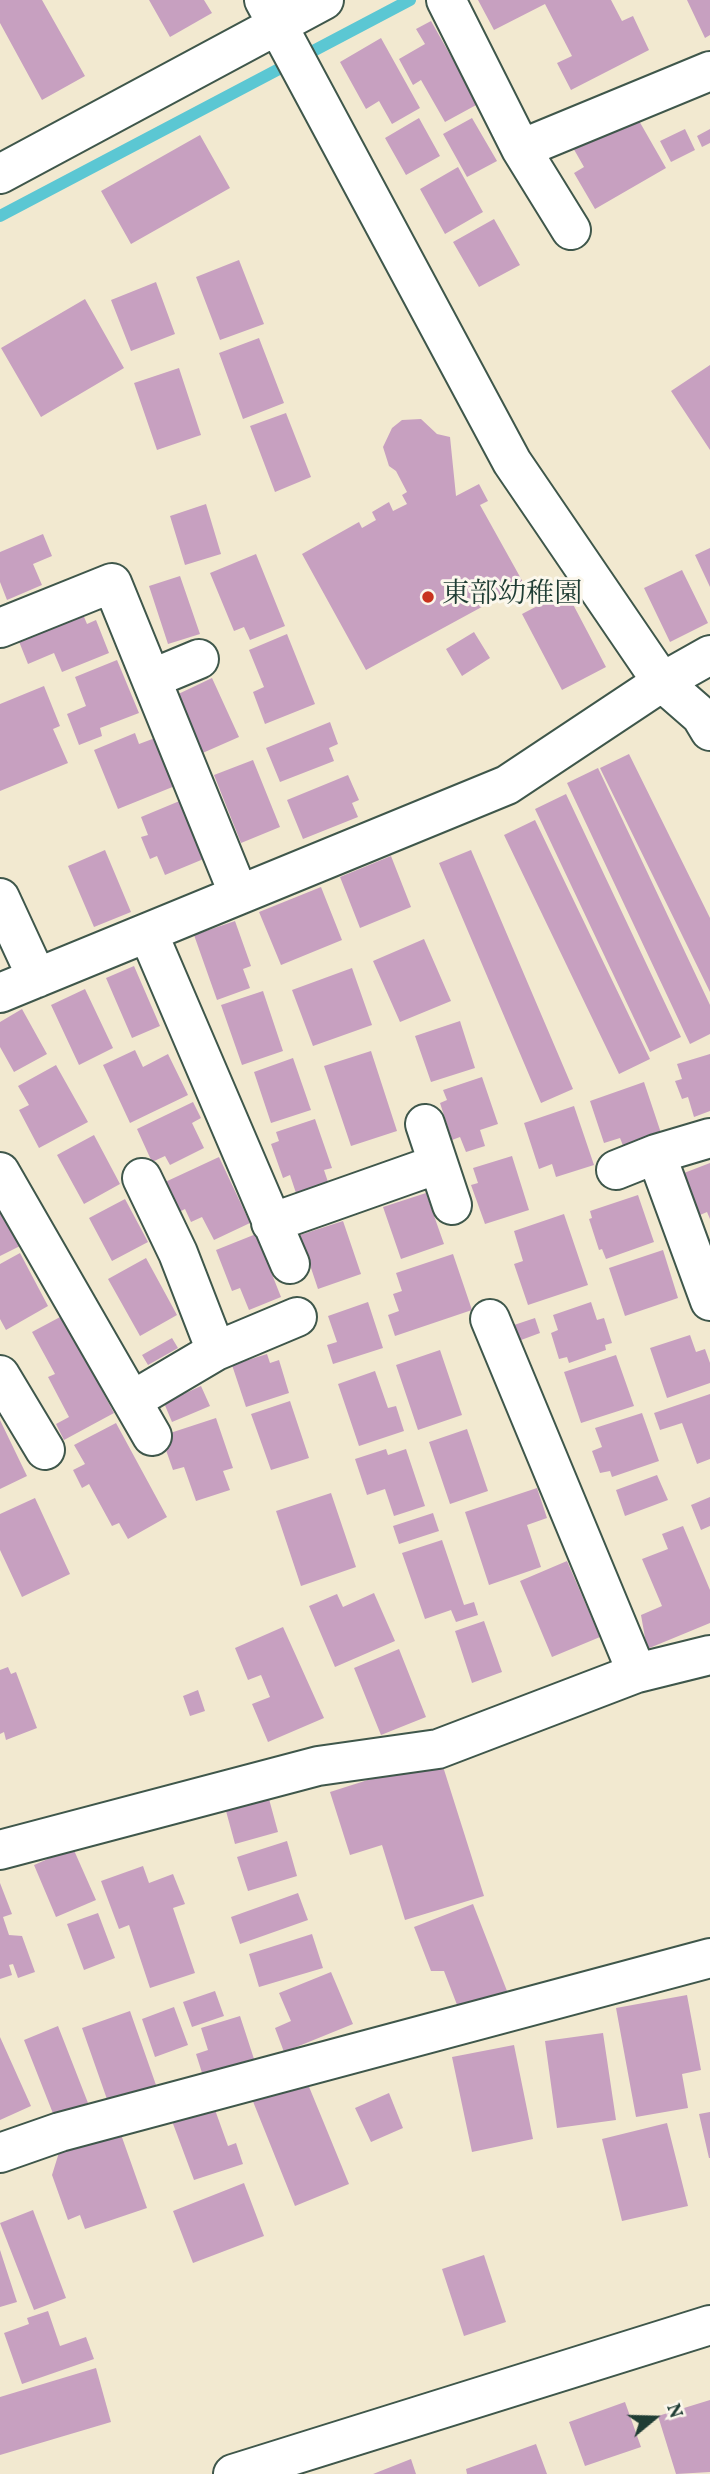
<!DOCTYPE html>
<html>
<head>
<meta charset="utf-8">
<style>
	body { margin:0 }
	#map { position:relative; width:710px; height:2474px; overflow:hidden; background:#f2e9d0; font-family:Vollkorn,serif }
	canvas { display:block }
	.north { position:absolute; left:619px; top:2383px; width:70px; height:70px; -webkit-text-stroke:5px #fbf7ec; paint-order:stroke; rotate:71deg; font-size:19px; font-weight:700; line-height:28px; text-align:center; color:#1f3d34 }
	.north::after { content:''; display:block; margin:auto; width:24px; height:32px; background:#1f3d34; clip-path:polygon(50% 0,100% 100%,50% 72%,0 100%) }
</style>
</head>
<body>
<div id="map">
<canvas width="710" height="2474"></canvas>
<div class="north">N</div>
</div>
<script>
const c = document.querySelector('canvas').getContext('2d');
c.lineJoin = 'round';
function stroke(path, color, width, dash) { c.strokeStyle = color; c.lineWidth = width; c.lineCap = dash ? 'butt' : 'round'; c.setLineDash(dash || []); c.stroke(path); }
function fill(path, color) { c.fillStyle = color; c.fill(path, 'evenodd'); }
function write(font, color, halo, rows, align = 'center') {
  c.font = font + ' Vollkorn,"Noto Serif JP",serif'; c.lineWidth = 6; c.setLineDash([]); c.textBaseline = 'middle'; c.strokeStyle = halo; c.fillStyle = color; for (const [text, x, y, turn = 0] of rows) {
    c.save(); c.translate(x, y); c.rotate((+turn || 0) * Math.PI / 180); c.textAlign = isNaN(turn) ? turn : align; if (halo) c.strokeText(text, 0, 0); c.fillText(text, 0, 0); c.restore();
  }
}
const stream = new Path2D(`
	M0,216L410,0`);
const building = new Path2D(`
	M0,0H42L85,76L42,100L0,23Z
	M149,0H204L212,13L170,37Z
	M478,0H611L622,21L633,16L649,50L571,90L557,63L572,56L545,4L494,30Z
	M687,0H710V35L705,38Z
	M431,21L478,104L445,122L421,80L413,85L399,59L425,44L416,29Z
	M381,38L420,108L392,124L379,101L366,109L340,62Z
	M630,105L666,168L595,209L574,173L584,167L568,139Z
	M419,118L440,156L406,175L385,138Z
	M472,118L497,161L467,177L443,134Z
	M685,129L695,150L671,162L660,141Z
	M710,129V143L702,147L697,136Z
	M200,135L230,188L131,244L101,191Z
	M458,167L483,212L445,234L420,189Z
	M494,219L520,265L479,287L453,242Z
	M239,260L264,324L220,340L196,277Z
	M156,282L175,334L131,351L111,300Z
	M85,299L124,368L41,417L1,348Z
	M259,338L284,403L243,419L219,353Z
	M710,365V450L671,391Z
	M179,368L201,435L157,450L134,383Z
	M286,413L311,477L275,492L250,426Z
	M421,419L437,434L450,437L456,496L479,484L488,501L480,505L524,584L366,670L302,554L359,522L362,528L376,520L372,512L389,502L393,511L407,504L402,495L407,492L396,471L389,466L383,447L392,428L402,420Z
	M206,504L221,554L185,565L170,516Z
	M43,534L52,556L33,564L42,585L7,600L0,582V552Z
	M710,548V587L695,555Z
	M256,554L285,626L250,640L244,627L234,631L210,573Z
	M682,570L708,623L670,642L644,588Z
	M180,576L200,634L168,644L149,586Z
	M566,591L606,667L562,690L522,614Z
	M82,612L87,624L96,620L109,653L62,672L54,653L28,664L18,639Z
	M474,632L490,658L462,676L446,649Z
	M287,634L315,704L265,724L253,692L264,687L249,650Z
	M117,660L139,713L100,728L102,736L79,745L67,714L86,706L75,677Z
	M212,678L239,737L198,755L172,697Z
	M44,686L60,726L53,729L68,763L0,791V704Z
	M330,722L338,744L329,748L334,761L280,782L266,748Z
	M135,733L139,744L155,738L175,786L118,809L94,750Z
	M629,754L710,918V992L600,768Z
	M253,760L280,827L241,843L214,775Z
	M598,768L710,1005V1034L690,1044L567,783Z
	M348,775L359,800L352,803L358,817L303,839L287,800Z
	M566,794L681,1037L650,1052L535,809Z
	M182,800L206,858L165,875L157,856L150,859L141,837L148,835L141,817Z
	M535,820L650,1059L619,1074L504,835Z
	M105,850L131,912L94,927L68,866Z
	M471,850L573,1089L541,1103L439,863Z
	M391,856L411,907L360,928L340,877Z
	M321,887L342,940L281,965L259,912Z
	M235,921L251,966L243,969L250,988L217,1000L194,935Z
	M424,939L451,1001L400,1022L373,961Z
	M134,966L160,1026L132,1038L106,978Z
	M352,968L372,1025L313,1046L292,990Z
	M85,989L113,1048L79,1065L51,1005Z
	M263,991L283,1051L242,1065L221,1005Z
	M22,1009L47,1054L14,1072L0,1047V1022Z
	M460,1021L475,1068L431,1082L415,1036Z
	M135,1050L143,1067L168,1054L188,1095L130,1123L103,1065Z
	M371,1051L397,1131L351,1146L324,1066Z
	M710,1054V1111L694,1117L688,1097L682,1099L675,1081L682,1079L677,1064Z
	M293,1058L311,1110L271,1123L254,1072Z
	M56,1065L88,1122L39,1148L19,1110L29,1105L18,1086Z
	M482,1077L498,1124L480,1130L485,1146L466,1152L460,1137L452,1140L440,1103L447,1100L443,1090Z
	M644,1082L662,1136L624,1148L620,1138L604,1143L590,1101Z
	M193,1102L201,1118L192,1123L204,1148L170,1165L165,1156L152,1162L137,1129Z
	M574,1106L594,1165L556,1177L552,1164L539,1169L524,1123Z
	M315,1119L332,1168L324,1170L328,1182L296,1193L290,1175L283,1178L271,1144L279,1141L276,1132Z
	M94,1135L120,1184L84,1204L57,1155Z
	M512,1156L529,1210L485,1224L471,1185L478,1183L473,1168Z
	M219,1157L250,1223L214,1240L202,1217L191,1222L185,1209L177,1213L163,1183Z
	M710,1163V1219L707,1212L700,1215L684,1173Z
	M426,1193L444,1244L401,1259L383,1207Z
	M638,1195L654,1242L606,1259L602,1249L599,1250L589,1219L592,1218L590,1211Z
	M125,1199L148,1242L112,1261L89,1218Z
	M0,1204L22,1245L0,1256Z
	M564,1214L588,1285L528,1305L514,1264L523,1261L514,1231Z
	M343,1221L361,1274L318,1289L300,1235Z
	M256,1234L281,1297L249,1310L240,1288L232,1291L216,1250Z
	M663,1250L678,1298L625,1316L609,1268Z
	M20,1253L48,1306L6,1330L0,1319V1264Z
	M453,1254L472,1310L395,1336L388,1315L399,1311L393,1294L402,1291L396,1273Z
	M146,1258L177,1315L140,1336L108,1279Z
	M368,1302L383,1348L333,1364L327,1345L337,1342L328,1316Z
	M591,1302L597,1320L604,1318L612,1343L605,1345L606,1350L569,1363L567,1357L559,1359L551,1333L558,1330L553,1315Z
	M62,1316L114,1413L64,1440L56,1424L69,1417L48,1377L55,1374L32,1332Z
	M535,1318L540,1333L513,1343L508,1327Z
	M690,1335L696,1352L705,1349L710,1363V1383L667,1398L650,1348Z
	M172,1338L178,1348L148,1365L142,1355Z
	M440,1350L462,1415L418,1430L396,1365Z
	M267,1354L270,1363L279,1360L289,1393L246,1407L232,1365Z
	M616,1355L634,1406L581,1423L564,1372Z
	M375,1371L388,1408L396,1406L404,1431L359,1446L338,1384Z
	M201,1386L210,1406L172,1422L164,1403Z
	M710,1394V1459L697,1464L682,1423L660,1430L654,1413Z
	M290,1401L309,1458L271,1470L251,1414Z
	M642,1413L659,1461L612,1477L610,1471L600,1473L592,1451L602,1447L595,1428Z
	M216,1418L233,1468L223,1471L230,1490L196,1501L184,1467L173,1470L161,1436Z
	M0,1420L27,1476L0,1489Z
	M116,1423L167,1517L128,1539L119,1523L112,1526L89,1484L82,1488L73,1470L85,1464L74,1445Z
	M467,1429L488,1491L450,1504L429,1442Z
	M386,1449L388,1455L406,1449L425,1506L394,1516L385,1489L367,1495L355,1459Z
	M657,1475L668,1500L625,1516L616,1490Z
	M537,1488L547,1518L527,1525L541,1567L489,1585L465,1512Z
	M331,1493L356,1567L301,1586L276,1511Z
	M710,1497V1526L701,1530L691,1505Z
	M35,1498L70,1574L22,1597L0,1550V1514Z
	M433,1513L439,1531L399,1544L393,1526Z
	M683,1526L710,1590V1623L647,1649L641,1615L662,1606L642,1559L668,1549L662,1534Z
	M442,1540L464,1605L474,1602L478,1615L456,1622L451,1610L425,1619L402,1553Z
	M567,1561L600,1637L552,1657L520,1581Z
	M374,1593L395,1641L335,1667L309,1606L337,1594L343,1607Z
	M484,1621L502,1672L472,1683L455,1631Z
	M283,1627L324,1718L268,1742L252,1704L270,1697L261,1675L248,1680L235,1648Z
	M399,1649L426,1717L381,1735L354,1668Z
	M8,1667L11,1674L16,1672L37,1728L6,1740L4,1732L0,1734V1670Z
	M198,1690L205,1711L190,1716L183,1696Z
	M440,1757L484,1896L405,1920L382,1845L350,1855L330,1792Z
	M269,1799L278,1832L235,1844L226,1811Z
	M287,1841L297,1876L248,1891L237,1857Z
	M73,1848L96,1900L56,1917L34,1865Z
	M143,1866L149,1883L173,1874L185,1904L173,1908L195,1973L150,1988L129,1925L119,1929L101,1881Z
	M0,1883L12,1914L3,1917L9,1935L22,1936L35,1972L18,1978L13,1964L9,1965L12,1975L0,1979Z
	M298,1893L308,1920L240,1944L231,1917Z
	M473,1904L507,1991L459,2010L444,1971H431L414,1927Z
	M98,1913L115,1958L84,1970L67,1924Z
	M312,1934L323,1968L259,1987L249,1954Z
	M331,1972L353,2024L284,2052L275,2028L291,2021L279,1993Z
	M215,1991L224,2016L192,2027L183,2002Z
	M687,1995L701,2070L682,2074L688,2108L636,2117L616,2008Z
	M174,2007L188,2045L155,2057L142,2019Z
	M130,2011L156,2085L108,2102L82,2028Z
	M240,2016L254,2059L203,2076L196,2054L208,2050L201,2028Z
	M58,2026L88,2103L54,2116L24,2040Z
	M603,2033L616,2120L557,2128L545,2041Z
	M0,2037L31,2106L0,2120Z
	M514,2045L533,2139L472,2152L452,2057Z
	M305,2077L349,2184L295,2206L252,2099Z
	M389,2093L403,2128L371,2142L355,2108Z
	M214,2107L228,2146L236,2143L243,2164L194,2180L172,2121Z
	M710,2112V2158H709L699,2114Z
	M667,2123L688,2206L622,2221L602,2139Z
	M118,2126L147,2208L85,2229L80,2215L68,2220L52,2175L61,2146Z
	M244,2183L264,2236L193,2263L173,2211Z
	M33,2210L66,2298L34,2310L0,2223Z
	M0,2250L17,2302L0,2307Z
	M484,2255L506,2322L464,2336L442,2269Z
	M48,2311L60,2346L86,2337L94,2359L22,2384L4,2333L29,2324L27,2318Z
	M96,2368L111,2422L0,2455V2397Z
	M710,2400V2472L676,2474L658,2416Z
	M625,2402L641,2447L585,2466L569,2422Z
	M536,2444L547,2474H467L466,2469Z
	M411,2459L416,2474H373Z`);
const minor = new Path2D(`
	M264,0L512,462L662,682L710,655
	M446,0L521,149L571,230
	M521,149L710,71
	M0,174L324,0
	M0,628L112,583L239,895
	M151,679L199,659
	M0,898L37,978
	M148,933L290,1264
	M0,993L507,785L662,682L701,716L710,731
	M425,1124L452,1205
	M710,1138L656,1154L710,1301
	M616,1170L656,1154
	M0,1172L152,1436
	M142,1178L178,1253L216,1351
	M271,1223L438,1164
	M490,1319L637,1673
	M0,1375L45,1450
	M133,1400L216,1351L297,1317
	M0,1850L318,1766L438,1749L637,1673L710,1655
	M0,2153L60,2132L710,1958
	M233,2474L710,2325`);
const markers = [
	[428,597,7,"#c8321e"]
];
const poiNames = [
	["東部幼稚園",442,597]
];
stroke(stream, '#5bc7d3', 12);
fill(building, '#c7a0c0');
stroke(minor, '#3f574b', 42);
stroke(minor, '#fff', 38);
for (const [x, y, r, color] of markers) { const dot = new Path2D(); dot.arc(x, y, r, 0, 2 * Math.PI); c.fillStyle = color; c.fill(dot); stroke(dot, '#fbf7ec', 2.5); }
write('28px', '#1f3d34', '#fbf7ec', poiNames, 'left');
</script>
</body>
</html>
